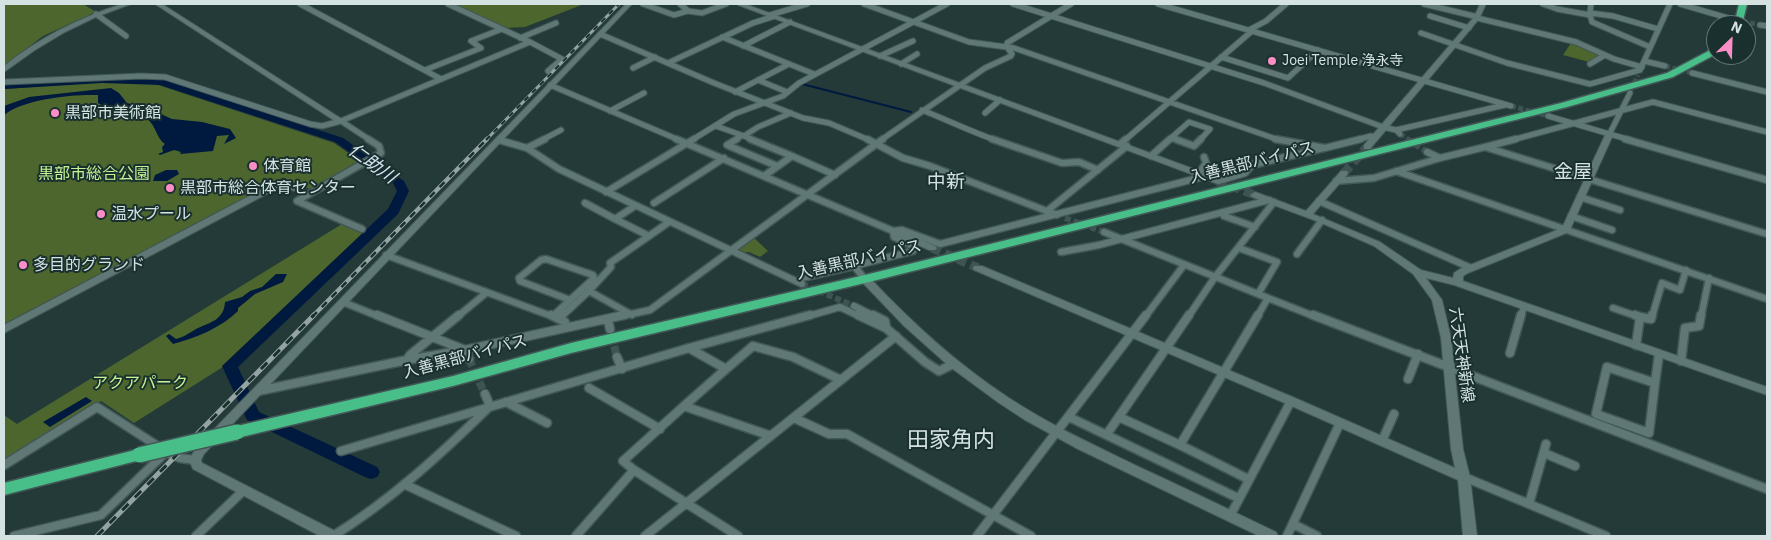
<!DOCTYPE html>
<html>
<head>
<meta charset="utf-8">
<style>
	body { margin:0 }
	#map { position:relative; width:1771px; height:540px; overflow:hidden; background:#233a39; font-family:"IBM Plex Sans",sans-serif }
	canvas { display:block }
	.frame { position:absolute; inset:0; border:5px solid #d5e2e2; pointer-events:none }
	.north { position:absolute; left:1706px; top:15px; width:50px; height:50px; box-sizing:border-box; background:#19302f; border:1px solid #647777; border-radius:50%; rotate:24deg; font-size:14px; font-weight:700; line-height:20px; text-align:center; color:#d5e2e2 }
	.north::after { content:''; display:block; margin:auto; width:18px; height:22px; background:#fb8fc5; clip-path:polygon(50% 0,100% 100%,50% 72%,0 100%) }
</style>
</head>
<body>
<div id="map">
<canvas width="1771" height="540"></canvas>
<div class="frame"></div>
<div class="north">N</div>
</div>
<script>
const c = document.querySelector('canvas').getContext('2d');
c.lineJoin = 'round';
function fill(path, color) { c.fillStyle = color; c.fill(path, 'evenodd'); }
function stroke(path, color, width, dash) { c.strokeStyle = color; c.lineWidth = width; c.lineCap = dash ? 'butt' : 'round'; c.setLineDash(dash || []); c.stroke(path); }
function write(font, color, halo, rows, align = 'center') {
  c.font = font + ' "IBM Plex Sans","Noto Sans JP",sans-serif'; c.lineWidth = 4; c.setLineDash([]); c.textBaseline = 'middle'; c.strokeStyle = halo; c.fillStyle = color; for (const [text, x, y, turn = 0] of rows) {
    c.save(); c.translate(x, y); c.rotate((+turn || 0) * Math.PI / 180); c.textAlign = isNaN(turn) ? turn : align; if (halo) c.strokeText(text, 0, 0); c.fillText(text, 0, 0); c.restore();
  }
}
const green = new Path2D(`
	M4,4H83L96,12L43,36L4,66Z
	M455,4H584L525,27L506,28Z
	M1571,43L1601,55L1589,62L1563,55Z
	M103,82L155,84L334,143L360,161L310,189L282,178L4,324V89Z
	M342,224L365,233L226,365L134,423L101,401L4,461V415L17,424Z
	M753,237L768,251L760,257L749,252H738L736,249Z`);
const water = new Path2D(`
	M111,88L119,93L127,103L152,110L172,119L202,122L230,129L236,138L224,144L229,135L217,136L213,151L180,154L181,152L174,150L160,155L158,154L163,152L162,147L165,144C156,138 156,125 147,119C138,114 129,114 120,112C112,111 105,107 98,103V95C73,94 23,99 4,115V106L29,97Z
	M166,170H177L179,174L167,181H153L155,175Z
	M276,274H287L283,282L255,294L238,308V311C221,328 195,338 173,344L166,336L169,334L176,339C185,337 190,332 198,328C212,322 224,319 225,302L242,297L250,291L262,287Z
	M86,397L92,401L50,427L43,422Z`);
const stream = new Path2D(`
	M802,84L911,112`);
const river = new Path2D(`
	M122,76L165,80L343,138L404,181L409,191L398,214L238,367L259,412L377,467L380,472L377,477L371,479L365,477L247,420L222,366L388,209L397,191L393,183L335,142L160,85L102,83L4,89V83Z`);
const streetTunnelFar2 = new Path2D(`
	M1728,18L1760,25
	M1665,66L1692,73
	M1631,90L1638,75
	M1511,106L1548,116
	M1400,134L1409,140`);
const streetTunnelFar1 = new Path2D(`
	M1407,139L1427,152
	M1065,218L1104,232
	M802,284L854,306`);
const streetTunnel = new Path2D(`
	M611,334L617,357
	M469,359L485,394`);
const secondaryTunnel = new Path2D(`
	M1344,173L1367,147
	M1218,181L1255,195
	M932,248L978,268`);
const streetFar2 = new Path2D(`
	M300,4L441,79
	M643,4L674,15L688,11L702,13L726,4
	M680,4L688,11
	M864,4L969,42L1014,48L1279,140
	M1013,4L1264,83L1383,127L1396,130L1400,134
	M1158,4L1511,106
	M1424,4L1478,17
	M1543,4L1557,9L1590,15V13
	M1591,4L1590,13L1613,16L1658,29
	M1680,4L1728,18
	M96,14L126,36
	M770,15L807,4
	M1590,15L1592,22L1650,47
	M1430,16L1469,28
	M1477,18L1576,42L1614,59L1642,67
	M1760,25L1767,26
	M1249,30L1266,21L1286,4
	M1421,33L1507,63L1590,84L1640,70
	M600,34L714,83L803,118L829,123L869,140
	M722,37L814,74
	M520,38L556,23
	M530,42L562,59L548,71
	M743,46L790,22
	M1007,47V43L1071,4
	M880,56L913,41
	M1221,57L1288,78L1318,50
	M1644,61L1665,66
	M668,63L753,23L775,16
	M901,64L917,54
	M1590,64L1605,55
	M633,68L655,57
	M425,70L481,48L471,41L502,29
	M1640,70L1670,4
	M1692,73L1767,92
	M758,80L787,92
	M4,82L141,76L165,77L310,124L322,126L341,121L530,42L448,4
	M550,85L679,140
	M735,92L789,64
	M922,110C947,120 970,131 995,140
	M610,111L644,93
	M985,113L1000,100
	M1548,116L1630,140
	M341,121L370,140
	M716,126L744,136L758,127L791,113
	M1396,130L1505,105
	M1609,135L1630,93
	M744,136L753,140
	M1172,137L1178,140
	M1172,137L1189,122L1210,129L1200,140
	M542,140L561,130
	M692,140L734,114L783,96L799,83L947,4
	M735,140L741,136
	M881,140L985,68L1011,56L1012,54L1007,47
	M1125,140L1252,31
	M1169,140L1172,137
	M1356,140L1371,136L1376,137
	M1512,140L1653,102L1767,132`);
const streetFar1 = new Path2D(`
	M676,139L893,231L902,230L940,244L1206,176
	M737,139L727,145L777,166
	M750,139L792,156L764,176
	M867,139L903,158L930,166L1057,215
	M992,139L1062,163L1079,162L1098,170
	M1175,139L1194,146L1201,139
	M1275,139L1325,148L1361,139
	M1625,139L1767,180
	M499,140L527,148L559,169L802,284
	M1120,144L1126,139
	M1485,147L1516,139
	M527,148L545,139
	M1427,152L1440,158L1485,147L1767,234
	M792,156L835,175
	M1151,156L1170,139
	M1396,171L1767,299
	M1199,173L1206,163L1204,157
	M1218,181L1245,173L1252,165L1324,148
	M1336,181L1374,178L1440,158
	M606,192L694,139
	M1580,197L1620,210
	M1319,201L1471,268
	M585,203L615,219L635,206
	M654,203L724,158
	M1047,211L1127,146
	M1224,216L1255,227
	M1571,216L1612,230
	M615,219L649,236L669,222
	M362,229L297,201L381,153L379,146L368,139
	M1104,232L1268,298L1257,317
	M1239,248L1277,262L1258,294
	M1061,252L1099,245L1269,200
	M1297,254L1322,220
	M386,255L554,317
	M546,259L593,275L594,278L570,300L520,281L519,278L541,260Z
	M802,278L854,266
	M865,279L854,266L913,251L915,247L894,237L893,231
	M589,291L632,315
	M1268,298L1316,317
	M343,302L380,317
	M854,306L876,317
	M1613,308L1639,317
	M553,316L570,300
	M457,317L486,293
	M561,317L589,291L611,267L610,263L649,236
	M618,317L650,310L883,139
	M805,317L840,307L861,317
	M1145,317L1184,265
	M1188,317L1215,277L1274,202
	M1521,317L1524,306
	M1652,317L1662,283L1680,290L1686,270
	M1701,317L1709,278`);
const street = new Path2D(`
	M377,315L465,350L469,359
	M551,315L565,322L566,327
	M858,315L886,328L925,362L939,371L953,364
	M873,315L885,321L886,328
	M1313,315L1767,489
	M1635,315L1640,317L1636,345
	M1640,317L1651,319L1652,315
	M559,318L562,315
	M608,320L610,329
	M689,348L810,315
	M1510,353L1521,315
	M617,357L622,369
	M407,360L465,350L624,315
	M1681,361L1685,328L1699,326L1701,315
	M1607,367L1655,383L1649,433L1596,414Z
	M726,369L753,346L793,357L841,380
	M1408,379L1418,354
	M1655,383L1659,354
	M589,388L660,429
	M258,391L407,360L410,355L459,315
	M506,402L547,423
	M1069,417L1238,498
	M1119,417L1180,445
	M794,418L829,434H847L1031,536
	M1107,434L1189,315
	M1382,441L1394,414
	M341,451L689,348L726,369L684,406L771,436
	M1544,453L1575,466
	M4,465L97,407L170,454L180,458L195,460
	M634,470L738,536
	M1464,477L1606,536
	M1248,479L1180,445L1258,315
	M406,485L516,536
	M1529,504L1546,444
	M1230,516L1291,401
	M1293,524L1317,536
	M14,536L101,515L166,452
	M196,536L244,490
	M333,536C391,500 441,454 490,406L485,394
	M576,536L634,470L623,461L684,406
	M645,536L896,336
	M977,536L1146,315
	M1287,536L1340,423`);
const secondary = new Path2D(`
	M122,4H131L96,17L65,32L35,50L4,72V66C39,38 78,18 122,4Z
	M155,4H162L345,121L344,123H338Z
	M626,4H632L204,454L201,460L202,463L337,532L339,536H320L193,469L189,460L196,448Z
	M737,4H745L1221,179L1222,181L1221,183H1215L738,5Z
	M1480,4H1486L1479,19L1370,149H1364V145L1474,17Z
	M1606,133H1609L1613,135L1569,232L1468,273L1463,276V281L1767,387V395L1454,285L1426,278L1442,300L1451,338L1463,449L1470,477L1477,536H1463L1458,480L1287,404L974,270L973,268L974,266H982L1295,398L1455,468L1451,449L1441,338L1432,300L1413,274L1374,246L1319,222L1252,197L1250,195L1255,192L1258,193L1306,211L1341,171H1347L1348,173L1347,175L1313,214L1380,242L1421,270L1453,278L1454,273L1460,269L1562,228Z
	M286,181L314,194L309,197L285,187L278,188L4,333V325L272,184Z
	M893,228L935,246L937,248L935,250H929L890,233L888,231Z
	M865,276L869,277C911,322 957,364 1009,398C1050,425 1094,445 1139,467C1185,488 1230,510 1276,532L1278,536H1259L1078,449L1025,420L999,403L950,367L904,326L861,281L860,279Z`);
const highway = new Path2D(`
	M1739,4H1747L1742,25H1734Z
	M1716,47V54L1673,77L1567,107L865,283L571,353L453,386L237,438L232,436L229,432L232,428L237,426L453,376L571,343L865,275L1561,103L1667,73Z
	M139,449L144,451L147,455L144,459L4,495V483Z`);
const railFar2 = new Path2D(`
	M486,140L619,4`);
const railFar1 = new Path2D(`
	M312,317L487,139`);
const rail = new Path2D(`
	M97,536L314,315`);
const highwayBridge = new Path2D(`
	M139,455L237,432`);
const markers = [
	[1272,61,5,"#fb8fc5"],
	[55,113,5,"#fb8fc5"],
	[253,166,5,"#fb8fc5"],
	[170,188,5,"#fb8fc5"],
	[101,214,5,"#fb8fc5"],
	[23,265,5,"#fb8fc5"]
];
const farPoinames = [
	["Joei Temple 浄永寺",1282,61]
];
const poiNames = [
	["黒部市美術館",65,113],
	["体育館",263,166],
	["黒部市総合体育センター",180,188],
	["温水プール",111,214],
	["多目的グランド",33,265]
];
const streetNames = [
	["入善黒部バイパス",1252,163,-14],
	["入善黒部バイパス",859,260,-13],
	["六天天神新線",1461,355,82],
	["入善黒部バイパス",465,357,-15]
];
const parkNames = [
	["黒部市総合公園",94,174],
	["アクアパーク",140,383]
];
const waterNames = [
	["仁助川",372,164,36]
];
const quarterNames = [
	["金屋",1573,173],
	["中新",946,183]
];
const nearQuarternames = [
	["田家角内",951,441]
];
fill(green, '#4c662e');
fill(water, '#00193e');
stroke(stream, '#00193e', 2);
fill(river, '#00193e');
stroke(streetTunnelFar2, '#3e5352', 5, [5, 2.5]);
stroke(streetTunnelFar1, '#3e5352', 6, [6, 3]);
stroke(streetTunnel, '#3e5352', 8, [8, 4.5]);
stroke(secondaryTunnel, '#3e5352', 9, [9, 5]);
stroke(streetFar2, '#435756', 7);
stroke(streetFar1, '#435756', 9);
stroke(street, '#435756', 11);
stroke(secondary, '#435756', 2);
stroke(highway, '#435756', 3);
stroke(streetFar2, '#5f7876', 5);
stroke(streetFar1, '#5f7876', 6);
stroke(street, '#5f7876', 8);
fill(secondary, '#5f7876');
fill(highway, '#48be89');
stroke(railFar2, '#93a4a3', 3);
stroke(railFar1, '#93a4a3', 4.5);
stroke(rail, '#93a4a3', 5);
stroke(railFar2, '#19302f', 2, [5.5]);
stroke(railFar1, '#19302f', 2.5, [7]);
stroke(rail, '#19302f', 3, [9]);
stroke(highwayBridge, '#435756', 18, []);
stroke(highwayBridge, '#48be89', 15);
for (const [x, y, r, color] of markers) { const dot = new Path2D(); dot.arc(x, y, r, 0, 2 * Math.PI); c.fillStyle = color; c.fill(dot); stroke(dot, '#19302f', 2); }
write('14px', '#d5e2e2', '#19302f', farPoinames, 'left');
write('16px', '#d5e2e2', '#19302f', poiNames, 'left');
write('16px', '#d5e2e2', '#19302f', streetNames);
write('16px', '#c5f292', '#19302f', parkNames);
write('italic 18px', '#d8e5f5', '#19302f', waterNames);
write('19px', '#d5e2e2', '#19302f', quarterNames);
write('22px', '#d5e2e2', '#19302f', nearQuarternames);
</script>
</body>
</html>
